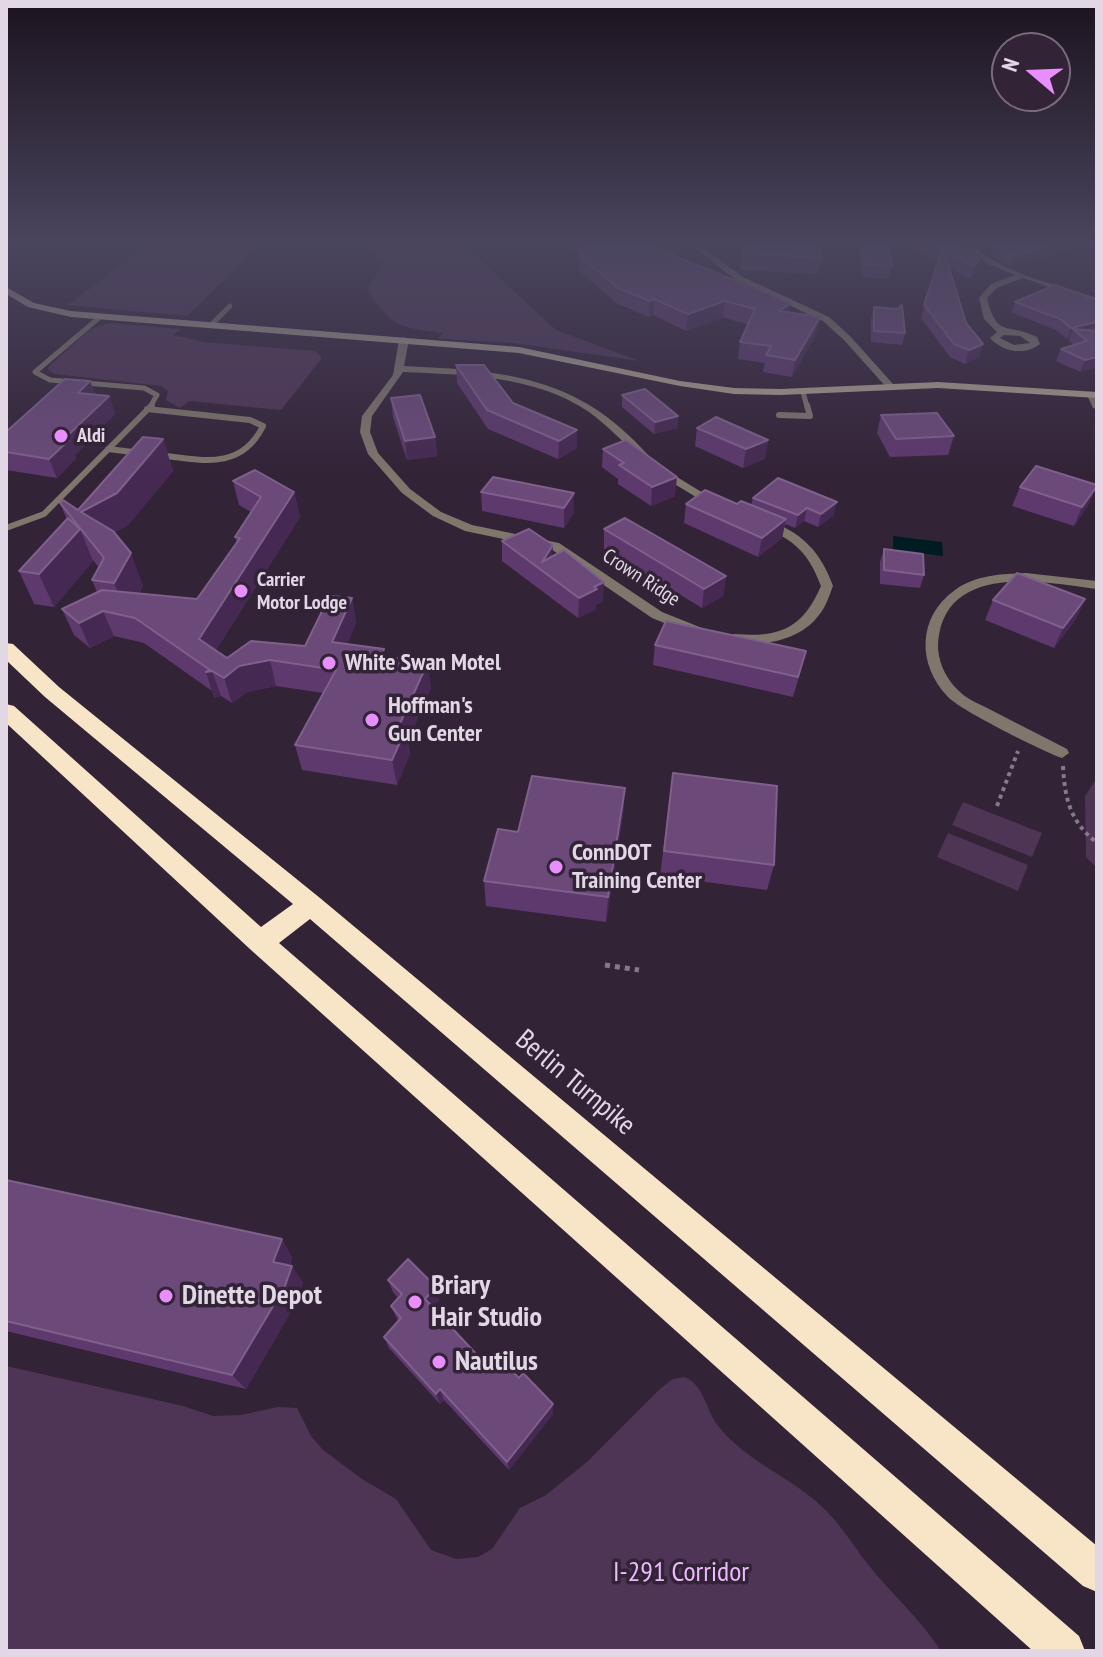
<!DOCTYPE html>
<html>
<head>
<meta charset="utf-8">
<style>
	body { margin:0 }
	#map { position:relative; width:1103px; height:1657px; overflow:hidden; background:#332337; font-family:"PT Sans Narrow",sans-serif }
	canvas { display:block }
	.frame { position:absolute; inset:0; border:8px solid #e2d8e5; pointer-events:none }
	.north { position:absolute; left:991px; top:32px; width:80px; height:80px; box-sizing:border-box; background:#332337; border:2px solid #796b7d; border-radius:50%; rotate:289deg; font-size:22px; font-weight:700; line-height:32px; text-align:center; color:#e2d8e5 }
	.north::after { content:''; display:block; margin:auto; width:28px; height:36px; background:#e98efe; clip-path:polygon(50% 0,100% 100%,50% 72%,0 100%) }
</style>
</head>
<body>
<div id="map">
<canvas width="1103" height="1657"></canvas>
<div class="frame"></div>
<div class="north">N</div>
</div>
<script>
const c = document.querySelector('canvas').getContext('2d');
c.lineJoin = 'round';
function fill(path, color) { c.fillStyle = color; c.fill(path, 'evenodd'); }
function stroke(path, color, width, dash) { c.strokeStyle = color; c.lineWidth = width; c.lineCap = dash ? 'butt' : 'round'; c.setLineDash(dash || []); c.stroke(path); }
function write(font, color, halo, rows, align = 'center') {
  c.font = font + ' "PT Sans Narrow",sans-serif'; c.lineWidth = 7; c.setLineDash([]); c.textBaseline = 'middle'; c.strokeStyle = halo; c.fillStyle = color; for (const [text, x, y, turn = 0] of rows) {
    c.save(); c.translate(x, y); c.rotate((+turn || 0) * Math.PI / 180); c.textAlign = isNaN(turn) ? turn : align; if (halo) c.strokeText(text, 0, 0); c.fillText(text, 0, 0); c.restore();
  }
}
const green = new Path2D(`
	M147,245H259L187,316L68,305Z
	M362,245H464L556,330L640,361L513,343L445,339L438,338L443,333C398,327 393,328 367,289L385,262Z
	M110,323L181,329L173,335L204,342L315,351L322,358L281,410L189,401L180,408L166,400L168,391L161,386L55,374L48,370L49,366L91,329Z
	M1097,778V868L1086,857L1085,796Z
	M963,802L1042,833L1032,857L952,825Z
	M948,833L1028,865L1018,891L937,857Z
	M6,1366L183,1406L213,1416L241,1415L278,1407L297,1408L311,1436L323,1450L362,1479L396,1499L431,1550L456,1559L478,1557L492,1549L520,1508L546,1495L588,1461L661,1388L673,1379L685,1377C705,1386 706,1412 719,1427C746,1461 789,1476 820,1505C839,1522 851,1542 866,1562C890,1593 920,1618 941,1651H6Z`);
const water = new Path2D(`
	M893,536L942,542L943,556L893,550Z`);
const pathFar1 = new Path2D(`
	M1063,766C1065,800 1070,821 1097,843
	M997,806L1018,751`);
const path = new Path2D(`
	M605,965L639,970`);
const laneFar1 = new Path2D(`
	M100,317L35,372L50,380L144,388L157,395L150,407
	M211,325L230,306
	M803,392L807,407`);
const lane = new Path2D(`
	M147,409L250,420L263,426C241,471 201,460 159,455
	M779,415L810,416L807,405
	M108,449L141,453
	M6,528L44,514L152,405`);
const street = new Path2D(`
	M691,245H700L743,277L829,317L850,336L893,384V388H887L844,340L823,321L737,281Z
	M964,245H973C1005,275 1056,284 1097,298V304L1023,278L997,288L987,298C997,339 1007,322 1037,337L1040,344C1024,356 1003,352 990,338L997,332L984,319L979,298L991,284L1015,275L988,264ZM1004,335L1020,336L1030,343L1014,345L1000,338Z
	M404,337L409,340L404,366C505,371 577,375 648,455L639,457C623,442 607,425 589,412C535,375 465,375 403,372L372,416L370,432L378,453L410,489L441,512L472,525L559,543L662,612L702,628V634H692L652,618L551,549L465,531L433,516L402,493L368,454L360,432L362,416L393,375L399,340Z
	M1092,392L1097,395V409L1093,408L1087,395Z
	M656,469H664L721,504L711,506L656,473Z
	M766,520C801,531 821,552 833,586C829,596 826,607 819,615C800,641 760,648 730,641V635L735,634C780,638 803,628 821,586C808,552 795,541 762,526L760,524Z
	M1026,573L1097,581V589C1046,582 951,563 939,635C935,656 944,677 959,691C968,700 980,704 991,710C1016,723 1042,736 1067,749L1069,753L1062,758C1044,752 960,710 948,697C917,665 917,617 955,590C975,575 1002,574 1026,573Z`);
const secondary = new Path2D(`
	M6,287L34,303L71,311L519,347L680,381L734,388L780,389L938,382L1097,392V398L938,388L780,395L734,394L680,386L519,353L71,317L28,307L6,294Z`);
const highway = new Path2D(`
	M6,643L13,644L59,687L320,898L1097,1546V1592L1083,1586L310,919L279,943L1079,1636L1085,1651H1033L251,950L6,723V704L14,706L261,927L293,904L45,697L6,660Z`);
const wall = new Path2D(`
	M569,245H678L677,257L790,313L816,334L792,377L763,372L765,363L738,359L740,342L748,325L723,317L686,331L653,315L649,317L618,304L579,271V255Z
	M742,245H820L821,258L817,274L740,270Z
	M859,245H889L892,266L889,279L862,277Z
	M905,245H961L979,259L975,272L971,279L949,268L966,323L983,344L979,357L965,364L950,357L921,318L938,262Z
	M992,245H1088L1010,266L990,254Z
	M1097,300V367L1080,372L1056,361L1061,349L1074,345L1069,341L1070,338L1067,339L1056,330L1011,312L1015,302Z
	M874,307L905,333L902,345L871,342V319Z
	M456,365L513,403L577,448L558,459L488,429L457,383Z
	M90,381L95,394L109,396L115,414L75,455L76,458L57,478L6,470V432Z
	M622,395L678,416L677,428L654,434L622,407Z
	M391,398L435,437L437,456L407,460L393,417Z
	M881,415L954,436L948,455L890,457L877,433Z
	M697,428L768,440L765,459L743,468L695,446Z
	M163,439L173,471L128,525L114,533L143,586L139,593L197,599L237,543L235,537L251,512L239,505L233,481L294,492L300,517L216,650L227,658L305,646L352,598L356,623L347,644L385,656L431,688L408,740L410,754L397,785L302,770L295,745L323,693L276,686L247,692L232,703L221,696L214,698L212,691L144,643L114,636L90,648L74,635L62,609L97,592L92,580L99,568L93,560V561L54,607L34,604L19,571L67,520L60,503L78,510Z
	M603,449L675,496L651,506L618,484V479L602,467Z
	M778,478L834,515L818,527L804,521L795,528L785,524L782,538L758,557L684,523L686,504L751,505L753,498Z
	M1020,487L1089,504L1074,526L1012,506Z
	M481,492L574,493V512L564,528L482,511Z
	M604,529L726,576L723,596L702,608L604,549Z
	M502,541L552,557L603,601L596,605V609L578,618L502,561Z
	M884,549L924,575L920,588L880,584V562Z
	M1085,599L1076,619L1054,648L985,620L993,600Z
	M655,645L801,670L793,697L653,665Z
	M673,773L774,865L767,890L660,876Z
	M625,788L623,814L606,922L486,906L484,881L518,832Z
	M6,1180L282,1239L292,1258L290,1265L303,1283L296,1303L246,1389L6,1331Z
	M388,1280L439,1300L432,1308L492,1371L519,1378L553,1404V1414L509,1470L444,1400L440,1404L389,1348L384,1337L398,1321L391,1306L398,1298L393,1292Z`);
const shadedWall = new Path2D(`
	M663,245H678L676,258L652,247Z
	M1054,245H1088L1010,266L1013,256Z
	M979,259L975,272L971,279L974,266Z
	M654,299L653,315L649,317L650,301Z
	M725,301L723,317L686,331L688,314Z
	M791,303L788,319L779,311Z
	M820,317L816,334L792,377L795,360Z
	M1097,322V332L1073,329L1070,338L1067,339L1071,328Z
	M983,344L979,357L965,364L969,350Z
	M1097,357V367L1080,372L1085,360Z
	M90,381L97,400L78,393Z
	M109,396L115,414L75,455L76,458L57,478L49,459L64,439Z
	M678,416L677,428L654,434L655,422Z
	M577,430V448L558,459L559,441Z
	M435,437L437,456L407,460L405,441Z
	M163,439L173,471L128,525L94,544L81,512Z
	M768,440L765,459L743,468L746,449Z
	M677,477L675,496L651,506L652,487Z
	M1097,486L1089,504L1074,526L1082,507Z
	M294,492L300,517L207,664L199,639Z
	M574,493V512L564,528V508Z
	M837,502L834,515L818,527L821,514Z
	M807,508L804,521L795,528L798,515Z
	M786,519L782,538L758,557L762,538Z
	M80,529L93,561L54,607L39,574Z
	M553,545L552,565L542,562Z
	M131,553L143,586L127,616L114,583Z
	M726,576L723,596L702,608L704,589Z
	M604,582L603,601L596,605V609L578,618L579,598L594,587Z
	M352,598L356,623L337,668L332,642Z
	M1085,599L1076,619L1054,648L1063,628Z
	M103,611L114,636L90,648L79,623Z
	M270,660L276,686L247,692L232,703L224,678L239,666Z
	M428,662L431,688L408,740L410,754L397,785L392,760L398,728Z
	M212,671L221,696L214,698L206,672Z
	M625,788L623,814L606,922L608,897Z
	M282,1239L292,1258L284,1279L273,1262Z
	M292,1266L303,1283L296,1303L246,1389L232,1375Z
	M436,1287L439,1300L429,1312L425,1299Z
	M440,1389L444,1400L440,1404L436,1394Z
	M553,1404V1414L509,1470L507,1462Z`);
const building = new Path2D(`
	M585,245H663L652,247L791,303L779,311L820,317L795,360L766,355L771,346L740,342L755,309L725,301L688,314L654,299L650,301L618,288L579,255L593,253Z
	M743,245H820L821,258L743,253Z
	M863,245H889L892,266L864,265Z
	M932,245H961L979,259L974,266L944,251L966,323L983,344L969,350L954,344L924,305L942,250Z
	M994,245H1054L1013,256Z
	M1055,285L1097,300V322L1071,328L1060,319L1015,302Z
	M902,305L905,333L874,331V307L897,309Z
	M1073,329L1097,331V357L1085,360L1061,349L1087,341Z
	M456,365H484L513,403L577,430L559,441L487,410Z
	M65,379L90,381L78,393L109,396L64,439L69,440L49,459L6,452V432Z
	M645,389L678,416L655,422L622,395Z
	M420,395L435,437L405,441L391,398Z
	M937,413L954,436L896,439L881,415Z
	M716,417L768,440L746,449L697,428Z
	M143,437L163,439L117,493L81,512L113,531L131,553L114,583L92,580L104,558L60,503L63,500L78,510Z
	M626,440L677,477L652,487L619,465L624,463L603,449Z
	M1036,466L1097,485V486L1082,507L1020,487Z
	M255,470L294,492L199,639L227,658L251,641L305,646L328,599L332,596L352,598L332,642L384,649L381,656L428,662L398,728L406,729L392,760L295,745L336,670L270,660L239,666L224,678L212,671L206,672L210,670L135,618L103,611L79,623L62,609L102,590L197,599L240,538L235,537L261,497L233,481Z
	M493,477L574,493L564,508L481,492Z
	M778,478L837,502L821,514L807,508L798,515L753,498Z
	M705,490L737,504L741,501L786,519L762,538L686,504Z
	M68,518L80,529L39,574L19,571Z
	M625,518L726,576L704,589L604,529Z
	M529,529L553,545L542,562L564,550L604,582L594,587L597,589L579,598L502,541Z
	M884,549L923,554L924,575L884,570Z
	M1017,573L1085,599L1063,628L993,600Z
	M666,621L806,651L798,677L655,645Z
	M673,773L777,786L774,865L664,851Z
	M532,776L625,788L608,897L484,881L498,829L518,832Z
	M6,1180L282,1239L273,1262L292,1266L285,1286L232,1375L6,1321Z
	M408,1259L436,1287L425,1299L492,1371L501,1360L519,1378L523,1373L553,1404L507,1462L440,1389L436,1394L384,1337L401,1318L391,1306L402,1294L388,1280Z`);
const markers = [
	[61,436,8,"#e98efe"],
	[241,591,8,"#e98efe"],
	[329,663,8,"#e98efe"],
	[372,720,8,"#e98efe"],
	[556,867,8,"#e98efe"],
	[166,1296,8,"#e98efe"],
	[415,1302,8,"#e98efe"],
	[439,1362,8,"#e98efe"]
];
const farPoinames = [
	["Aldi",77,436],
	["Carrier",257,580],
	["Motor Lodge",257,603]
];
const farStreetnames = [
	["Crown Ridge",641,578,33]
];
const poiNames = [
	["White Swan Motel",345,663],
	["Hoffman's",388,706],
	["Gun Center",388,734],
	["ConnDOT",572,853],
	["Training Center",572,881]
];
const nearStreetnames = [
	["Berlin Turnpike",575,1083,40]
];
const nearPoinames = [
	["Briary",431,1286],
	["Hair Studio",431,1318],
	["Dinette Depot",182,1296],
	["Nautilus",455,1362]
];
const nearParknames = [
	["I-291 Corridor",681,1573]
];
fill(green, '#4e3555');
fill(water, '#001c23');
stroke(pathFar1, '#86798a', 4, [4, 4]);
stroke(path, '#86798a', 5, [5, 5]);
stroke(laneFar1, '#7f776c', 5);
stroke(lane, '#7f776c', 6);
fill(street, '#7f776c');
fill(secondary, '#b0a492');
fill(highway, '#f8e5c8');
fill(wall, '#5d396d');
fill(shadedWall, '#462952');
fill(building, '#6b4a7a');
stroke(building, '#7e608b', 2);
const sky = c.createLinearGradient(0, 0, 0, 477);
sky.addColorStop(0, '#1c131e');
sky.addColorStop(0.51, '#4a455e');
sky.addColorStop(1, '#4a455e00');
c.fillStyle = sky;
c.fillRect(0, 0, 1103, 477);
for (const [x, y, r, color] of markers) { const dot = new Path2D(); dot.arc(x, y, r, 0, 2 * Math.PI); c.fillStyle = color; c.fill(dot); stroke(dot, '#332337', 3); }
write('bold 20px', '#e2d8e5', '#332337', farPoinames, 'left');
write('20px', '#e2d8e5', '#332337', farStreetnames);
write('bold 24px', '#e2d8e5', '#332337', poiNames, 'left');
write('28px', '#e2d8e5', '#332337', nearStreetnames);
write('bold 28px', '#e2d8e5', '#332337', nearPoinames, 'left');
write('28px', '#ecb9fb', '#332337', nearParknames);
</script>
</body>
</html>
